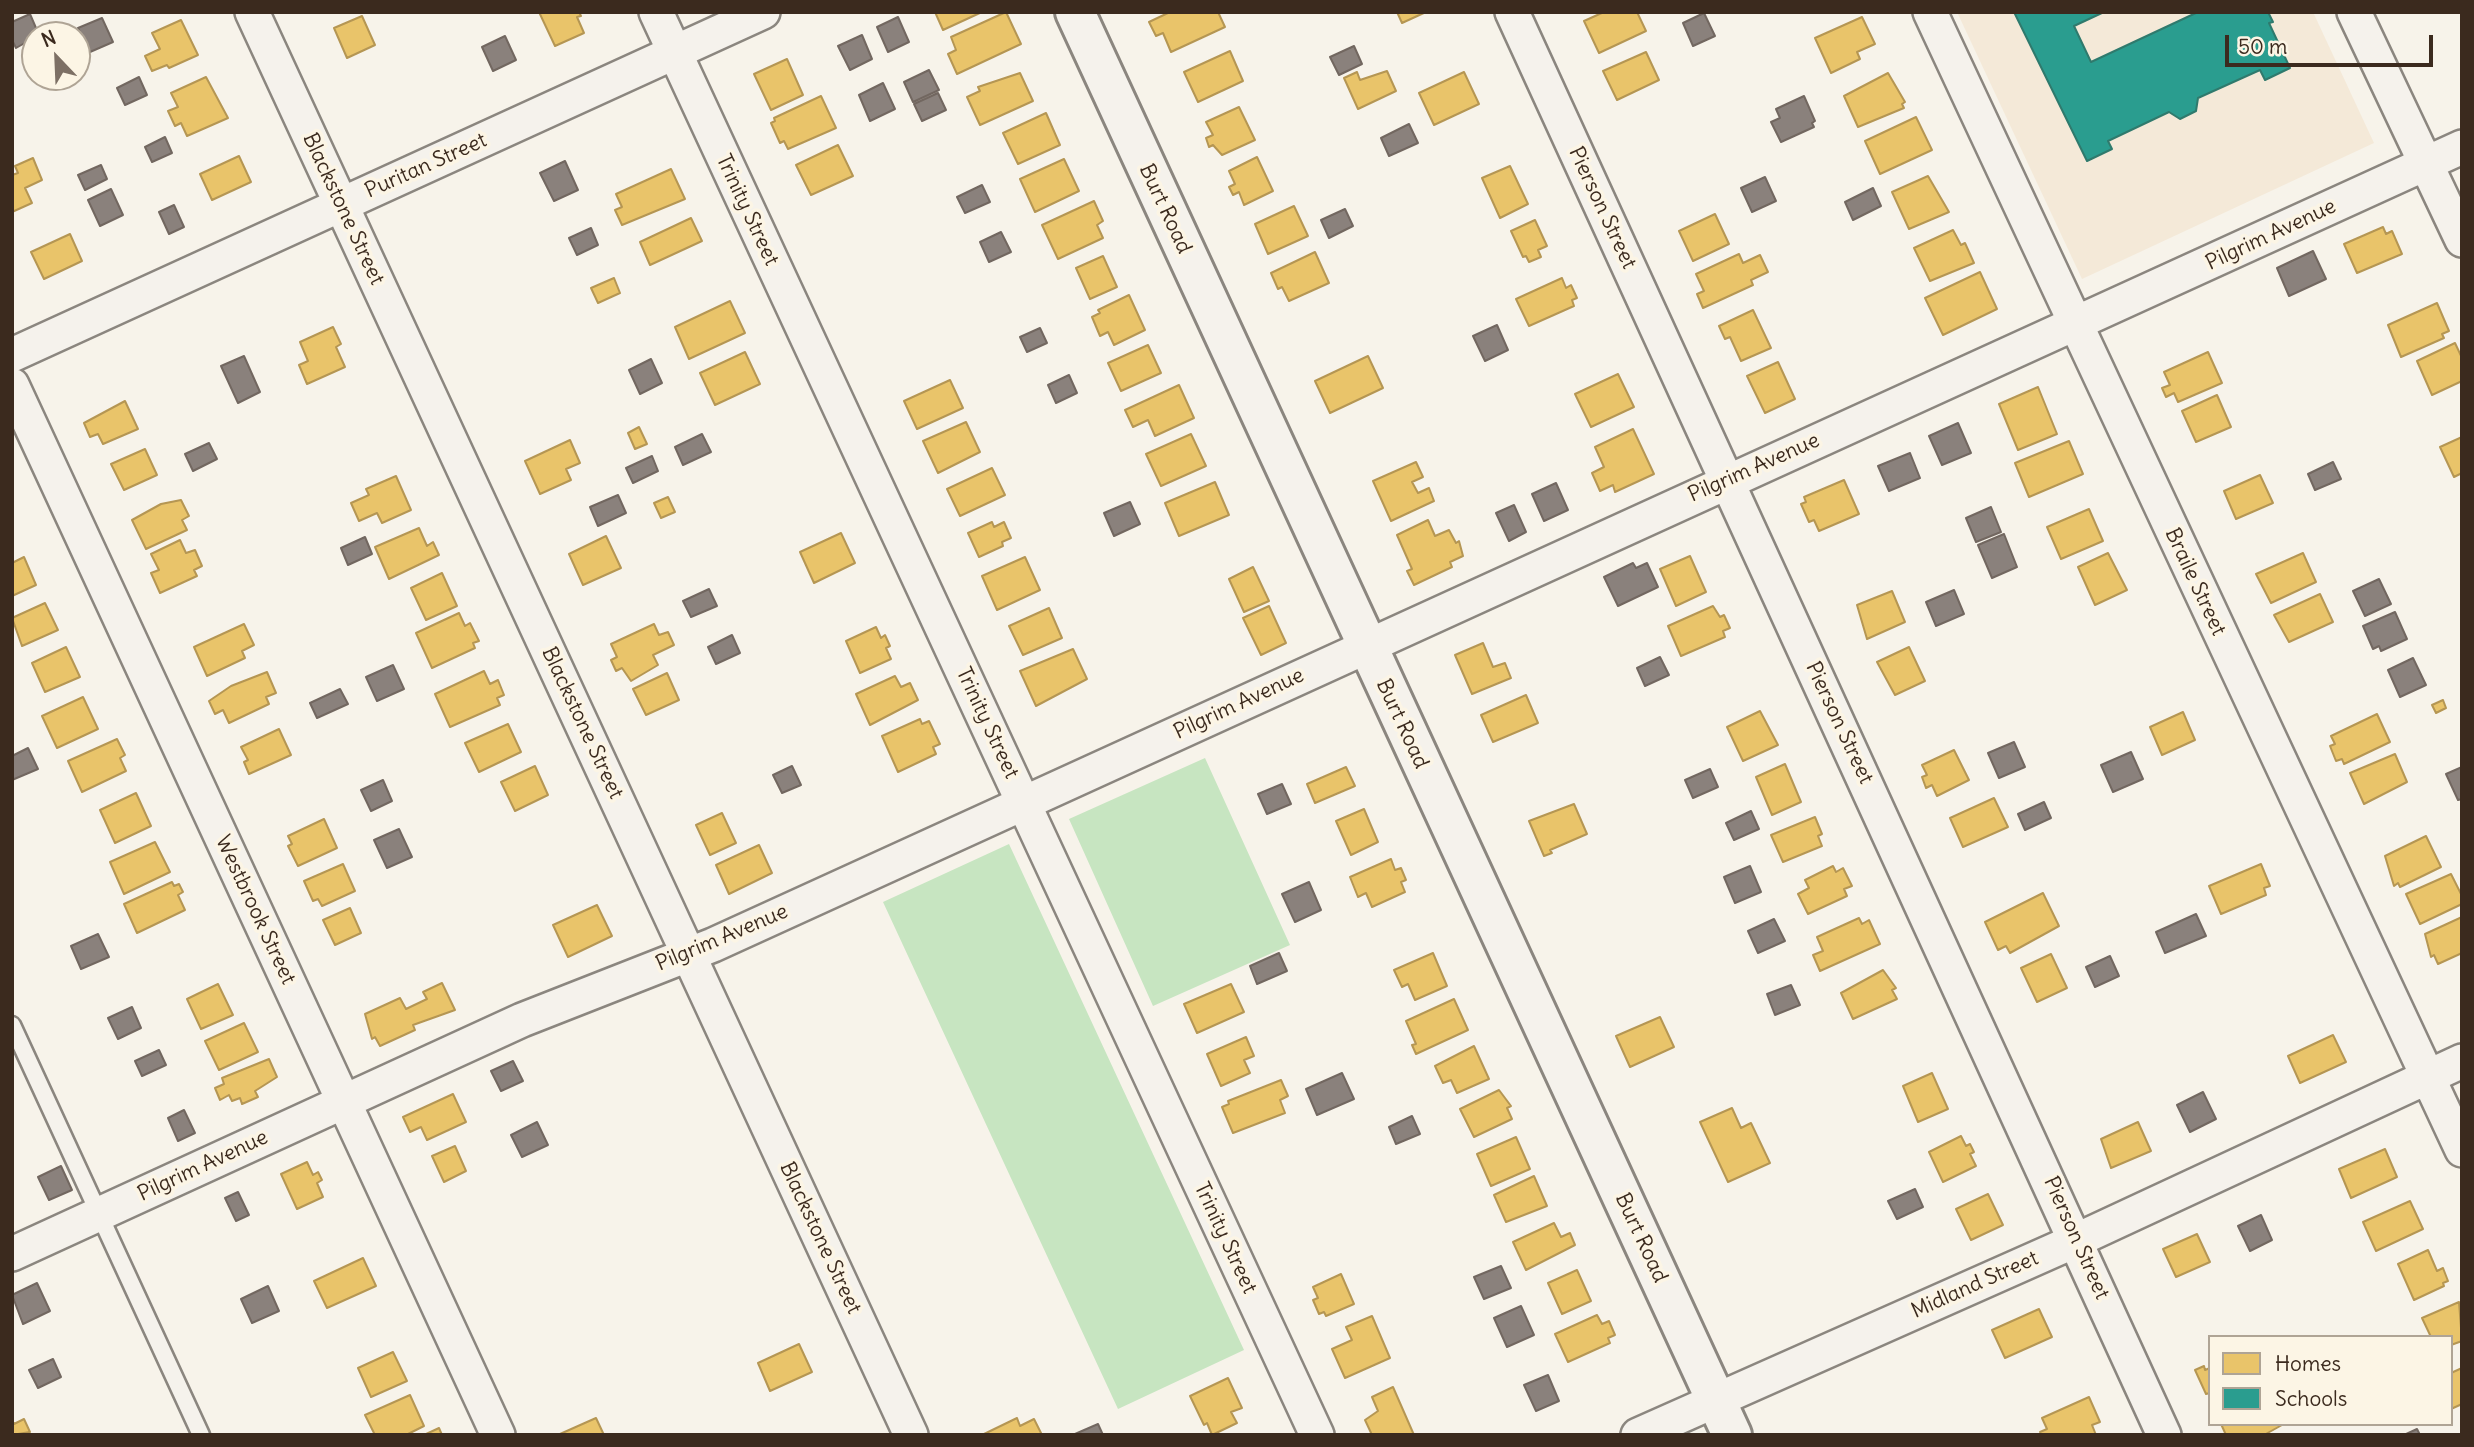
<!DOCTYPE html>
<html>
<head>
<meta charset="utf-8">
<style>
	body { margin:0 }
	#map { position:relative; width:2474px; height:1447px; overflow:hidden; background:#f7f3ea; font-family:Delius,sans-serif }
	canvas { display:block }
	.frame { position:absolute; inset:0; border:14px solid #3b2a1e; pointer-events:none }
	.legend { position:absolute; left:2208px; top:1335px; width:245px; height:91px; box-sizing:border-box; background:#fcf5e5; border:2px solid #afa495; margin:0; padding:9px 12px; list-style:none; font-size:21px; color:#3b2a1e }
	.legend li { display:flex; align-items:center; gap:14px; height:35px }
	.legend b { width:35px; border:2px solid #afa495 }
	.north { position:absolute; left:21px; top:21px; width:70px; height:70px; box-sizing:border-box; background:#fcf5e5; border:2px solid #afa495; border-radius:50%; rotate:337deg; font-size:19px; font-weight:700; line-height:28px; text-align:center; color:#3b2a1e }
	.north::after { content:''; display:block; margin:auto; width:24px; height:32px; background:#7d7065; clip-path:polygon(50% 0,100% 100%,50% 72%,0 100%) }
	.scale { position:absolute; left:2225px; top:35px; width:208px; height:32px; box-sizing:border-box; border:4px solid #3b2a1e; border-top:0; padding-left:9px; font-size:21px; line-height:24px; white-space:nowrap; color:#3b2a1e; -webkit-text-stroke:5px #fcf5e5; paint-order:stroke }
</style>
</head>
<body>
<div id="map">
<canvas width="2474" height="1447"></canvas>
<div class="frame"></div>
<ul class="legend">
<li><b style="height:19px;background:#e9c46a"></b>Homes</li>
<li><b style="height:19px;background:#2a9d8f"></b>Schools</li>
</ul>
<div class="north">N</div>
<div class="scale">50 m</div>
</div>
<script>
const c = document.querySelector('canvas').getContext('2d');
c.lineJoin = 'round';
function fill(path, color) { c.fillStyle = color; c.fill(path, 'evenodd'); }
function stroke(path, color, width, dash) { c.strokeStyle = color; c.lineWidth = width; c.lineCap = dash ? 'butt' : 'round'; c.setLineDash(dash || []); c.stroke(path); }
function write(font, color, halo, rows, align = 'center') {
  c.font = font + ' Delius,sans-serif'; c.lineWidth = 7; c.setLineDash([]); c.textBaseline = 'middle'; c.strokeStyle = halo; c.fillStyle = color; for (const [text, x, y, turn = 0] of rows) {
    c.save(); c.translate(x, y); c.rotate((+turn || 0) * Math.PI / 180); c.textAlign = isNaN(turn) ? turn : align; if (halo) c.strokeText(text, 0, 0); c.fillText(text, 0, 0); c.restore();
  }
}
const built = new Path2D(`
	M1957,12H2313L2374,143L2082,279Z`);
const green = new Path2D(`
	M1205,758L1290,945L1153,1006L1069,819Z
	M1009,844L1244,1350L1118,1409L883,902Z`);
const homes = new Path2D(`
	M539,12H579L581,16L577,17L584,33L555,46Z
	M935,12H982L943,30Z
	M1006,12L1021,44L957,74L948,54L956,50L951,37Z
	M1170,12H1218L1225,27L1171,52L1163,33L1156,36L1149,22Z
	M1397,12H1426L1402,23Z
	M1604,12H1637L1646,31L1599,53L1584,21Z
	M362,16L375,45L347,58L334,28Z
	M1862,17L1875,44L1857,52L1860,59L1831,73L1815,38Z
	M181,20L198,55L169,68L167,65L152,71L145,56L160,49L152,33Z
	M1230,51L1243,81L1198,102L1184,72Z
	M1646,52L1659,80L1617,100L1603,71Z
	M787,59L803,95L771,110L754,74Z
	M1387,71L1396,91L1358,109L1344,78L1357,72L1360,80Z
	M1464,72L1479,104L1434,125L1419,93Z
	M1020,73L1033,101L980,125L967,97L980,91L978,87Z
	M1888,73L1905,102L1902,104L1904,108L1858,127L1844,96Z
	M206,77L228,118L187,136L181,123L175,126L168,111L178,107L171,93Z
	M821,96L836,128L788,149L784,141L780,143L771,123L775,121L774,118Z
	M1239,107L1255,140L1222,155L1213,145L1209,147L1206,138L1213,135L1206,122Z
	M1046,113L1060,145L1018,164L1003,133Z
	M1916,117L1932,150L1880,174L1865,141Z
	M838,145L853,176L811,195L796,165Z
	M239,156L251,182L212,200L200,174Z
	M1257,157L1273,191L1244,205L1239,192L1233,195L1229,187L1235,184L1229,171Z
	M33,158L42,180L25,188L32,203L12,212V175L18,173L15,166Z
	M1064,159L1079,191L1035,212L1020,179Z
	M1510,166L1528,204L1500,218L1482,178Z
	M671,169L685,199L622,225L615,210L622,207L616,194Z
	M1928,176L1949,212L1909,229L1892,192Z
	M1094,201L1103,221L1097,225L1103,238L1058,259L1042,225Z
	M1294,206L1308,236L1268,254L1255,224Z
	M1715,214L1729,244L1693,261L1679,231Z
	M691,218L702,241L650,265L640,242Z
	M1535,220L1547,246L1538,250L1541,257L1529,262L1526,256L1523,257L1511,231Z
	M2383,227L2386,234L2392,231L2402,254L2357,273L2344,244Z
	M1953,230L1961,245L1965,243L1974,263L1930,281L1914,248Z
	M70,234L82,261L44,279L31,252Z
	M1315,252L1329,283L1289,301L1282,287L1278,289L1271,273Z
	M1739,254L1743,263L1760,255L1768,272L1751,280L1753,285L1703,308L1697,294L1704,291L1696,274Z
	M1103,256L1117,287L1090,299L1076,268Z
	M1980,272L1997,309L1943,335L1925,298Z
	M614,278L620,293L598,303L591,288Z
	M1562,278L1566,288L1571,285L1577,298L1572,300L1574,306L1529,326L1516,299Z
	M1129,295L1145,330L1114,345L1108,332L1100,336L1092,317L1100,313L1098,310Z
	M730,301L745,333L689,359L675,327Z
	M2437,303L2449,331L2442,334L2444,338L2401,357L2388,325Z
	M1753,310L1771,348L1741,361L1730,337L1725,339L1719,326Z
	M333,327L341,344L336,347L345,367L307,384L299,365L308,361L300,342Z
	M2455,343L2462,358V381L2432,395L2417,361Z
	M1148,345L1161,373L1121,391L1108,363Z
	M745,352L760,384L715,405L700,373Z
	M2208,352L2222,383L2178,402L2174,393L2166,397L2162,388L2170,385L2164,372Z
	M1368,356L1383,388L1330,413L1315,381Z
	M1778,362L1795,399L1765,413L1747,376Z
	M1618,374L1634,407L1591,427L1575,394Z
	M950,380L963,408L917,429L904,401Z
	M1179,385L1194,418L1155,436L1148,420L1133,427L1125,410Z
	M2038,387L2057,434L2018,450L1999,404Z
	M2217,395L2231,427L2196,442L2182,411Z
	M125,401L138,429L103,444L98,434L90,437L84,423Z
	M966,422L980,452L938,473L923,441Z
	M639,427L647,444L635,449L628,433Z
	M1633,429L1654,474L1615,492L1613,485L1600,491L1592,473L1604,467L1595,447Z
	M1191,434L1206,466L1161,486L1146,454Z
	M2462,437V473L2454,477L2440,447Z
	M570,440L580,463L566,469L571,480L540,494L525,461Z
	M2069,441L2083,474L2029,497L2015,463Z
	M145,449L157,475L124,490L111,464Z
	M1416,462L1423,477L1412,482L1418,493L1429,488L1434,501L1391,521L1373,481Z
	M992,468L1005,495L960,516L947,489Z
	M2260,475L2273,503L2236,519L2224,491Z
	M396,476L411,510L382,523L377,513L359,521L351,503L369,495L366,489Z
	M1844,480L1859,514L1819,531L1814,520L1809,522L1801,504L1806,502L1804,497Z
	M1215,482L1229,515L1179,536L1165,503Z
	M668,497L675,512L661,518L654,503Z
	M181,500L189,516L182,520L187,530L146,549L132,520L161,504Z
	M2089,509L2103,541L2061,559L2047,527Z
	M1428,520L1435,536L1449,530L1456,543L1459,541L1463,556L1450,562L1452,567L1414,585L1407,571L1412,569L1397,535Z
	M992,522L994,527L1004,522L1011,538L1002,542L1003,546L979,557L968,533Z
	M419,528L427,546L433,542L439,555L389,579L375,547Z
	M841,533L855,563L814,583L800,552Z
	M606,536L621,568L583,585L569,554Z
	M180,540L186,553L195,550L202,566L194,570L197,576L160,593L151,573L159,570L151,554Z
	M2108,553L2127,590L2095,605L2078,567Z
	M2303,553L2316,582L2271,603L2256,574Z
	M1690,556L1706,592L1676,606L1660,569Z
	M24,557L36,585L12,596V563Z
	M1025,557L1040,590L997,610L982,576Z
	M1253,567L1269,601L1244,612L1229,579Z
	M442,573L457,606L426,620L411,588Z
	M1892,591L1905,622L1867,639L1857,605Z
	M2320,594L2333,622L2289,642L2274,615Z
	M45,603L58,630L22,646L12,618Z
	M1269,606L1286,643L1261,655L1243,618Z
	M1713,606L1720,617L1724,615L1730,628L1723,631L1725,637L1681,656L1668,626Z
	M1049,608L1062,638L1023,655L1009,626Z
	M459,613L465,626L470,623L479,641L473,643L475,648L432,668L416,633Z
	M244,624L254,645L242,651L245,658L207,676L194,647Z
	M654,624L659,635L668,632L674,645L653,655L658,665L631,681L622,668L616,671L611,660L617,657L611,644Z
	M876,627L881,638L885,635L890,646L886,648L891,659L860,673L846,641Z
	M1483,643L1493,667L1505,663L1511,678L1472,694L1455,655Z
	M66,647L80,677L45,692L32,663Z
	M1909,647L1925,681L1895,695L1877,662Z
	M1073,649L1087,679L1036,706L1020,671Z
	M484,671L490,684L498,680L504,695L497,698L500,705L450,727L435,694Z
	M267,672L276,693L266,697L269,704L229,723L223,710L215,714L209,701L231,686Z
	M667,673L679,700L646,715L633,689Z
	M895,676L901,687L910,683L918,700L870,725L856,694Z
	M1526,695L1538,723L1493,742L1481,715Z
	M83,697L98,729L57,748L42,716Z
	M2443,700L2446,708L2436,713L2432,705Z
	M1760,711L1778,745L1743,761L1727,727Z
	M2183,712L2195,740L2162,755L2150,727Z
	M2377,714L2390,742L2344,764L2342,759L2336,761L2330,746L2335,744L2331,736Z
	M920,719L922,724L929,721L940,744L933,747L936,754L898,772L882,736Z
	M508,724L521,752L479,772L465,743Z
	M279,729L291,755L249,774L244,762L248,760L241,747Z
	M117,739L125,755L120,758L126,771L82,792L68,761Z
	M1954,750L1969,780L1937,796L1932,785L1926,788L1922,777L1927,775L1922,765Z
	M2395,754L2407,782L2364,804L2350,773Z
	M1785,764L1801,802L1772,815L1756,777Z
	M535,766L548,795L515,811L501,782Z
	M1346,767L1355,786L1315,803L1307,784Z
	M136,793L151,826L115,843L100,810Z
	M1994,798L2008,827L1963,847L1950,818Z
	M1574,804L1587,834L1550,850L1552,853L1544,856L1529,821Z
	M1364,809L1378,842L1351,855L1336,821Z
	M722,813L736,843L710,855L696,825Z
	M1815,817L1822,834L1818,836L1822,846L1783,862L1771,835Z
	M324,819L337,848L298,866L288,846L292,844L288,836Z
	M2426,836L2441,867L2400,887L2398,883L2394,886L2385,856Z
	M155,842L170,872L124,894L110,862Z
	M759,845L772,873L729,894L716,865Z
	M1391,859L1395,870L1401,868L1406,880L1401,882L1405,892L1372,907L1366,893L1358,897L1350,877Z
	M343,864L355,891L322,906L318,899L313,901L304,881Z
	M2261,864L2270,886L2264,888L2266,895L2221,914L2209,886Z
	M1833,866L1836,872L1843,868L1852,886L1844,889L1847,896L1808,914L1798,894L1809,888L1805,880Z
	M2451,874L2462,896V904L2420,924L2406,894Z
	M172,882L174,886L179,884L183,892L178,895L185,910L137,933L124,904Z
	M2043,893L2059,926L2010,953L2006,946L1998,950L1985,922Z
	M597,905L612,936L568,957L553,925Z
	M350,908L361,933L335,945L323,920Z
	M2462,917V953L2438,964L2434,955L2431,957L2425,934Z
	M1859,918L1862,924L1869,920L1880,944L1820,971L1813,955L1823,951L1817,937Z
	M1433,953L1447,986L1415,1000L1408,984L1402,987L1394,970Z
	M2051,954L2067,988L2037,1002L2021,968Z
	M1883,970L1896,988L1892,990L1897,999L1853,1019L1841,993Z
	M442,983L455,1010L413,1025L415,1030L380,1046L375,1037L372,1039L365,1014L400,998L406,1009L427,999L423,992Z
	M218,984L233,1015L201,1029L187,999Z
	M1231,984L1244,1012L1197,1033L1184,1004Z
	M1454,999L1468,1030L1416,1054L1412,1045L1416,1044L1406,1021Z
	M1660,1017L1674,1047L1630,1067L1616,1036Z
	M244,1023L258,1052L219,1070L205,1041Z
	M2333,1035L2346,1062L2300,1083L2288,1056Z
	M1246,1037L1254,1056L1244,1060L1250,1073L1221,1086L1207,1054Z
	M1474,1046L1489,1079L1457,1093L1451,1080L1443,1083L1435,1066Z
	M269,1059L277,1077L255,1091L258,1097L242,1104L240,1098L232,1101L229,1095L220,1100L215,1088L224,1084L222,1078Z
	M1932,1073L1948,1109L1918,1122L1903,1086Z
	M1281,1080L1288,1096L1280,1100L1285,1113L1233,1133L1222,1107L1229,1104L1228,1101Z
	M1499,1090L1511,1106L1507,1108L1512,1119L1474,1137L1460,1109Z
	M453,1094L466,1122L427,1140L421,1127L410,1132L403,1117Z
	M1732,1108L1741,1128L1751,1123L1770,1163L1728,1182L1700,1122Z
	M2138,1122L2151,1151L2111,1168L2101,1139Z
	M1961,1136L1966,1146L1970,1144L1974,1152L1970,1154L1976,1166L1943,1182L1929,1152Z
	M1516,1137L1530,1169L1491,1186L1477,1154Z
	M455,1146L466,1171L444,1182L432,1156Z
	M2385,1149L2397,1177L2351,1198L2339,1169Z
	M307,1162L313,1175L318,1172L322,1180L317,1183L323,1197L297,1209L281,1174Z
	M1534,1176L1547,1206L1506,1222L1494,1195Z
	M1988,1194L2003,1225L1971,1240L1956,1209Z
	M2410,1201L2423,1229L2376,1251L2363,1222Z
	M1554,1223L1561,1237L1570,1233L1575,1245L1526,1270L1513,1242Z
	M2197,1234L2210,1262L2176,1277L2163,1249Z
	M2428,1250L2437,1271L2443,1268L2448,1281L2443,1283L2444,1286L2414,1300L2398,1264Z
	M363,1258L376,1286L327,1308L314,1281Z
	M1577,1270L1591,1301L1562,1314L1548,1283Z
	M1341,1274L1354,1304L1326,1316L1324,1312L1319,1314L1313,1300L1318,1298L1313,1287Z
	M2459,1302L2462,1341L2451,1345V1337H2431L2422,1318Z
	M2039,1309L2052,1337L2005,1358L1992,1330Z
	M1597,1315L1602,1324L1609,1321L1615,1335L1608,1338L1610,1343L1568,1362L1555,1334Z
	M1372,1316L1390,1358L1345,1378L1332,1349L1352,1340L1346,1327Z
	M799,1344L812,1372L770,1391L758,1363Z
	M393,1352L407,1381L371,1397L358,1368Z
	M2204,1366L2205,1370L2210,1368V1393L2206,1394L2195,1370Z
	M2462,1368V1404L2451,1409V1373Z
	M1228,1378L1242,1408L1231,1412L1237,1423L1212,1435L1207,1423L1204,1425L1190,1396Z
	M1393,1387L1414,1435H1372L1365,1420L1378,1411L1372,1397Z
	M410,1395L424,1426L406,1435H375L365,1415Z
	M2089,1397L2100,1422L2092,1425L2096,1435H2042L2040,1432L2047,1429L2042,1418Z
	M596,1418L604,1435H561L560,1434Z
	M1017,1418L1020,1426L1034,1419L1042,1435H982Z
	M24,1419L30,1432L12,1435V1420L14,1424Z
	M2221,1424H2281L2282,1425L2264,1435H2226Z
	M439,1428L442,1435H424Z`);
const schools = new Path2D(`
	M2014,12H2104L2074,26L2091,62L2198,12H2268L2273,22L2269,23L2290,68L2265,80L2260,70L2198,98L2196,111L2180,119L2169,112L2108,141L2112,149L2087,161Z`);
const industry = new Path2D(`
	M1704,13L1715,36L1693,46L1683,23Z
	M30,14L39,35L16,48L12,40V22Z
	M898,17L909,42L888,52L877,27Z
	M102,18L113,42L90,52L78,28Z
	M862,35L872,59L850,70L838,46Z
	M505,36L516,60L493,71L482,47Z
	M1354,46L1362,64L1339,75L1330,57Z
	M929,70L939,90L913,102L904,82Z
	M139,77L147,95L125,105L117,88Z
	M883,83L895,109L870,121L859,95Z
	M938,93L946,110L922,121L914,104Z
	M1804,96L1815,121L1812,123L1814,127L1781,142L1771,122L1780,118L1776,109Z
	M1409,124L1418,143L1389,156L1381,138Z
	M165,137L172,153L152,162L145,147Z
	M565,161L578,190L554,201L540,173Z
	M101,165L107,179L85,190L78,175Z
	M1765,177L1776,201L1752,212L1741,188Z
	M982,185L990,202L965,213L957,197Z
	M1873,188L1881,206L1853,220L1845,202Z
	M111,189L123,215L100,226L88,200Z
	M174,205L184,227L169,234L159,212Z
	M1345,209L1353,226L1329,238L1321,220Z
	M591,228L598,245L577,255L569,238Z
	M1001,232L1011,252L989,262L980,242Z
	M2313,251L2326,279L2289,296L2277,268Z
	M1497,325L1508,350L1485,361L1473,336Z
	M1040,328L1047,343L1027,352L1020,337Z
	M244,356L260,392L238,403L221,366Z
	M651,359L662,383L640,394L629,370Z
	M1069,375L1077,393L1056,403L1048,385Z
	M1958,423L1971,453L1942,465L1929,436Z
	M702,434L711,452L683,465L675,447Z
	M209,443L217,459L193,471L185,454Z
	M1910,453L1920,478L1889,491L1878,466Z
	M652,456L658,471L633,483L626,468Z
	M2333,462L2341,479L2315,490L2308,474Z
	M1556,483L1568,510L1544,521L1532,494Z
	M618,495L626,513L598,526L590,507Z
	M1130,502L1140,524L1114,536L1104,513Z
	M1514,505L1526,532L1509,541L1496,513Z
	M1991,507L2001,532L1976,542L1966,518Z
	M2004,534L2017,567L1992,578L1978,545Z
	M365,537L372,554L348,565L341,548Z
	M1633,563L1636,568L1647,563L1658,587L1618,606L1604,577Z
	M2379,579L2391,604L2365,616L2353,591Z
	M709,589L717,606L691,617L683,601Z
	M1954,590L1964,614L1936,626L1926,602Z
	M2395,612L2407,639L2381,651L2379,646L2373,649L2363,626Z
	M732,635L740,653L716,664L708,647Z
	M1660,657L1669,675L1645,686L1637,668Z
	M2413,658L2426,685L2400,697L2388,670Z
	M393,665L404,689L377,701L366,677Z
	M340,689L348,704L317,718L310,703Z
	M2014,742L2025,767L1999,778L1988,753Z
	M28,748L38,769L12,780V756Z
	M2131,752L2143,779L2113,792L2101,765Z
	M792,766L801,785L782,793L773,775Z
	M2462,767V799L2458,800L2446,774Z
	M1710,769L1718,787L1693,798L1685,780Z
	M383,780L392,801L371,811L361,790Z
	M1282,784L1291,804L1267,814L1258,794Z
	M2044,802L2051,818L2025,830L2018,814Z
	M1751,811L1759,829L1734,840L1726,823Z
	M399,829L412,857L387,868L374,840Z
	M1750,866L1761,892L1735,903L1724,877Z
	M1309,882L1321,910L1295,922L1282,894Z
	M2196,914L2206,936L2165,953L2156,932Z
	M1774,919L1785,941L1758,953L1748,931Z
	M98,934L109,957L81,969L71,946Z
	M1279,953L1287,971L1257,984L1250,966Z
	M2110,956L2119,976L2095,987L2086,967Z
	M1791,985L1800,1005L1775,1015L1767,994Z
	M132,1007L141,1028L118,1039L108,1018Z
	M159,1050L166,1065L142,1076L135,1061Z
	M513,1061L523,1081L501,1091L491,1071Z
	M1342,1073L1354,1099L1317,1115L1306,1089Z
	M2203,1092L2216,1119L2190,1132L2177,1105Z
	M184,1110L195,1133L178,1141L168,1118Z
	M1412,1116L1420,1134L1396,1144L1389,1127Z
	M537,1122L548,1145L522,1157L511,1135Z
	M61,1166L72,1190L49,1200L38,1177Z
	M1915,1189L1923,1207L1897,1219L1888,1201Z
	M238,1192L249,1215L236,1221L225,1198Z
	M2261,1215L2272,1240L2250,1251L2238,1226Z
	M1501,1266L1511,1288L1484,1299L1474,1277Z
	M37,1283L50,1311L23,1324L12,1295Z
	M268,1286L279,1311L252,1323L241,1299Z
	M1521,1306L1534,1335L1507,1347L1494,1318Z
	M53,1359L61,1377L38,1388L29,1370Z
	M1548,1375L1559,1401L1536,1411L1524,1385Z
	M1098,1424L1103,1435H1076L1075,1434Z
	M2417,1429L2420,1435H2404Z`);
const service = new Path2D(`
	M12,1025L201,1435`);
const minor = new Path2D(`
	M252,12L911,1435
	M656,12L1317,1435
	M1512,12L2164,1435
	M1930,12L2462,1150
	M2354,12L2462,240
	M12,355L763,12
	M12,385L498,1435
	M12,1254L522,1020L713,945L2462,147
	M1638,1435L2077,1240L2462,1061`);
const tertiary = new Path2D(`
	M1075,12L1732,1435`);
const streetNames = [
	["Puritan Street",426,166,-24],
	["Pierson Street",1602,208,65],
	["Blackstone Street",343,209,65],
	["Burt Road",1165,209,65],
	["Trinity Street",747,210,65],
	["Pilgrim Avenue",2271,235,-25],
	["Pilgrim Avenue",1754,468,-24],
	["Braile Street",2195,582,65],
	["Pilgrim Avenue",1239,704,-25],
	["Blackstone Street",582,723,65],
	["Trinity Street",987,723,65],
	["Pierson Street",1839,723,65],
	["Burt Road",1402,724,65],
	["Westbrook Street",255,910,65],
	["Pilgrim Avenue",722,938,-23],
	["Pilgrim Avenue",203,1166,-25],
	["Blackstone Street",820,1238,65],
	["Trinity Street",1225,1238,65],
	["Burt Road",1641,1238,65],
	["Pierson Street",2076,1238,66],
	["Midland Street",1975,1285,-24]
];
fill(built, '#f4e9d8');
fill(green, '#c7e5c1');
fill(homes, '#e9c46a');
stroke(homes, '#b59653', 2);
fill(schools, '#2a9d8f');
stroke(schools, '#2f7a6d', 2);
fill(industry, '#8a817c');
stroke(industry, '#726760', 2);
stroke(service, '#8b867f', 21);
stroke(minor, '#8b867f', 38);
stroke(tertiary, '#8b867f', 44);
stroke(service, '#f5f2ec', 16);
stroke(minor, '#f5f2ec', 33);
stroke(tertiary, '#f5f2ec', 38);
write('21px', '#3b2a1e', '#fcf5e5', streetNames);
</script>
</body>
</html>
